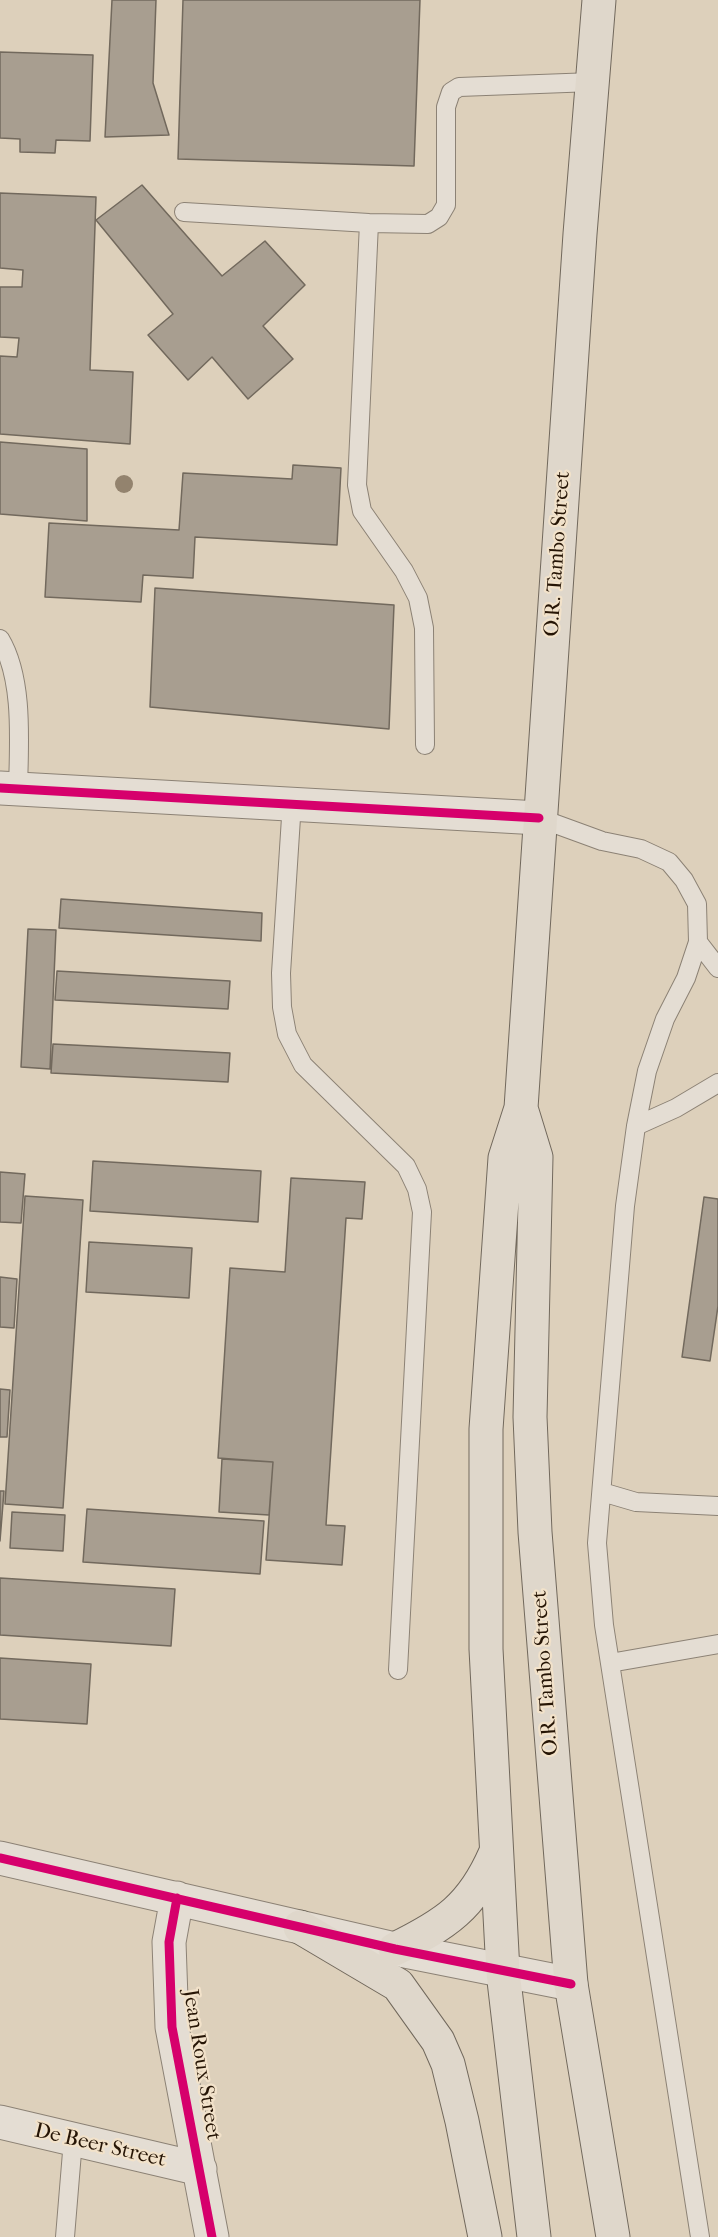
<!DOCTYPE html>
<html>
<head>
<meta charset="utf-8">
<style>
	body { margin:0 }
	canvas { display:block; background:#ddd0bb }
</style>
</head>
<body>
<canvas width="718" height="2237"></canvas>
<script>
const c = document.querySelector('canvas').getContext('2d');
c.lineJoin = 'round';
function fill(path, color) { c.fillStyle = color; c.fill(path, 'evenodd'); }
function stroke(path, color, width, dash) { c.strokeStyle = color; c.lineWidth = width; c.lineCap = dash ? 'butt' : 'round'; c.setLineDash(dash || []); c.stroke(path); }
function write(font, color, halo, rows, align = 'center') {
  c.font = font + ' "IM FELL French Canon",serif'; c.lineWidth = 4.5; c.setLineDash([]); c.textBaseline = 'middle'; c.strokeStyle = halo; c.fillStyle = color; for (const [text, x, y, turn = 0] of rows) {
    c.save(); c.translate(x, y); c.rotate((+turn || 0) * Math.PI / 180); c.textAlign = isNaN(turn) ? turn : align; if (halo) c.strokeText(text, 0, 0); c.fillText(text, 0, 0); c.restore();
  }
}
const building = new Path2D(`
	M112,0H156L153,83L169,135L105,137Z
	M183,0H420L414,166L178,159Z
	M0,52L93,55L90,141L56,140L55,153L20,152V139L0,138Z
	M142,185L222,276L265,241L305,285L263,326L293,359L248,399L212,357L188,380L148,335L173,314L96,220Z
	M0,193L96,197L90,370L133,372L130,444L0,434V356L17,357L19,338L0,337V287H22L23,270L0,268Z
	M0,442L87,449V521L0,514Z
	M293,465L341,468L337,545L195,537L193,578L143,575L141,602L45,597L49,523L179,530L183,473L292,479Z
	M155,588L394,605L389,729L150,707Z
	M61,899L262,913L261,941L59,928Z
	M28,929L56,930L50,1069L21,1067Z
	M57,971L230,981L228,1009L55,1000Z
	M53,1044L230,1053L228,1082L51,1073Z
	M93,1161L261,1171L258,1222L90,1211Z
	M0,1172L25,1174L21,1223L0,1222Z
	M291,1178L365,1182L362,1219L346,1218L326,1525L345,1526L342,1565L266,1560L273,1462L218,1458L230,1268L285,1272Z
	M25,1196L83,1200L63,1508L5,1504Z
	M704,1197L718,1199V1306L710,1361L682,1357Z
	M89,1242L192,1248L189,1298L86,1292Z
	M0,1277L17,1279L14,1328L0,1327Z
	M0,1389L10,1390L7,1437H0Z
	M222,1459L273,1462L269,1515L219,1512Z
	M0,1491H4L0,1541Z
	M87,1509L264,1521L260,1574L83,1562Z
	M12,1512L65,1515L63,1551L10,1548Z
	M0,1578L175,1589L171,1646L0,1635Z
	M0,1658L91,1664L87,1724L0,1719Z`);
const service = new Path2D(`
	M184,212L369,223L428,224L439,217L446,205V107L451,92L459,87L593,82
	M369,223L357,485L362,511L404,571L418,598L424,628L425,745
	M0,639C24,679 19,743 18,789
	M292,802L281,973L282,1007L287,1034L303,1065L406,1166L417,1189L422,1212L398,1670
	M539,818L602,841L641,849L669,862L684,880L697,904L698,942L686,978L665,1019L647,1071L636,1126L625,1206L597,1543L604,1625L700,2237
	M698,942L718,968
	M636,1126L676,1108L718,1083
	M602,1492L636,1502L718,1506
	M610,1663L718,1644
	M65,2237L73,2140`);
const minor = new Path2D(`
	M0,788L539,818
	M0,1858L395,1949L571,1984
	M177,1898L169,1942L172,2027L212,2237
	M0,2122L200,2169`);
const primary = new Path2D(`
	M521,1108L536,1157L530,1417L535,1532L571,1984L613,2237
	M300,1927L398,1985L438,2041L448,2064L462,2121L485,2237
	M395,1949C446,1924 472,1907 495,1854
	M534,2237L503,1972L486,1649V1429L505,1158L521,1108L580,234L599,0`);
const cycleway = new Path2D(`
	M0,788L539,818
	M0,1858L395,1949L571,1984
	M177,1898L169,1942L172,2027L212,2237`);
const trees = [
	[124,484]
];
const streetNames = [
	["O.R. Tambo Street",558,554,-86],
	["O.R. Tambo Street",546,1673,-94],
	["Jean Roux Street",201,2065,81],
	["De Beer Street",100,2146,13]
];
fill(building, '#a89e90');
stroke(building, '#72695d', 1.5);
stroke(service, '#8c8275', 20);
stroke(minor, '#8c8275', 35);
stroke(primary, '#72695d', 35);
stroke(service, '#e4ddd3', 18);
stroke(minor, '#e4ddd3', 33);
stroke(primary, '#dfd7cb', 33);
stroke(cycleway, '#d6006c', 9);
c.fillStyle = '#93836e';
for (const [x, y] of trees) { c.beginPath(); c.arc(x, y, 9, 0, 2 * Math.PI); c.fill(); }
write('21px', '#261505', '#f2e2ca', streetNames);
</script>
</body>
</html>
